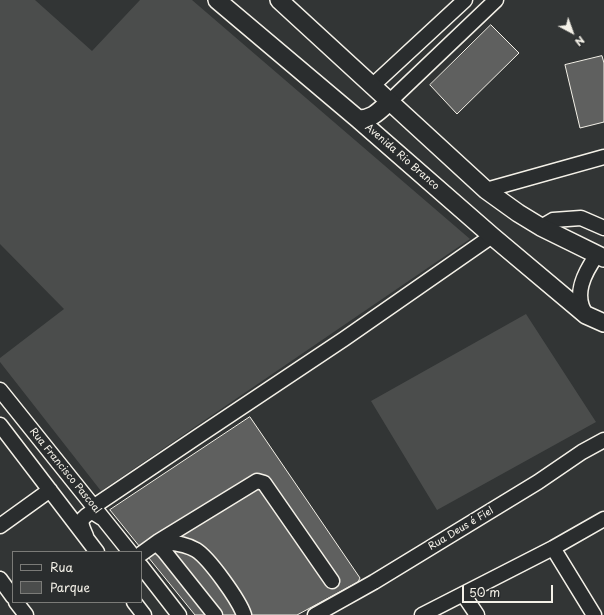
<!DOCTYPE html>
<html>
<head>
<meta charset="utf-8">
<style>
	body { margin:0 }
	#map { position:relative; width:604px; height:615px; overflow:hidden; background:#323535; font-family:"Playpen Sans",sans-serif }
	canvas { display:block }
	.legend { position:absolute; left:12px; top:551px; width:130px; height:52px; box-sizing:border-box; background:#2a2d2e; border:1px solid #7b7b78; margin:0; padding:5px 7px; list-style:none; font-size:12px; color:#f4f1e8 }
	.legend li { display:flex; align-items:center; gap:8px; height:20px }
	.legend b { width:20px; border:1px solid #7b7b78 }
	.north { position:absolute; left:552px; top:12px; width:40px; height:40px; -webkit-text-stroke:3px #2a2d2e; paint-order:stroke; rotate:139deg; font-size:11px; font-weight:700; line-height:16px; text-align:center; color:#f4f1e8 }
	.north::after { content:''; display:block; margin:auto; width:14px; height:18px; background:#f4f1e8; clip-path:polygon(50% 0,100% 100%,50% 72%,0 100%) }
	.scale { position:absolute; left:462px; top:585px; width:91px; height:18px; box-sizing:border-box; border:2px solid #f4f1e8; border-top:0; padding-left:5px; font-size:12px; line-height:14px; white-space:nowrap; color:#f4f1e8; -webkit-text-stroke:3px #2a2d2e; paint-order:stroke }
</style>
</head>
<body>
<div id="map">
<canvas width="604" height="615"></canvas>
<ul class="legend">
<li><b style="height:5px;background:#2a2d2e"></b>Rua</li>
<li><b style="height:11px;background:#4b4d4c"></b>Parque</li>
</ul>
<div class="north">N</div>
<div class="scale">50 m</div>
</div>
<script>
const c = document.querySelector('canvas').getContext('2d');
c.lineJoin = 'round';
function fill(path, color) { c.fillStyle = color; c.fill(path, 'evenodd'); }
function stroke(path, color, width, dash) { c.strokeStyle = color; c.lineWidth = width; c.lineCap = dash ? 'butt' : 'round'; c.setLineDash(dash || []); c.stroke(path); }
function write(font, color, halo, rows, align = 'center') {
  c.font = font + ' "Playpen Sans",sans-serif'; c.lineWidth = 3.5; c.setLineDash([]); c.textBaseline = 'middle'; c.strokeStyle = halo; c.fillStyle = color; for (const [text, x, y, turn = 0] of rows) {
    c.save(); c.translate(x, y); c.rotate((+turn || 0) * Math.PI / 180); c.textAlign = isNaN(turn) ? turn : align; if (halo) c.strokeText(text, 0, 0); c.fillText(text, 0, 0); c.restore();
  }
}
const green = new Path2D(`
	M0,0H35L92,51L140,0H192L470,239L101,491L0,362V358L64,309L0,244Z
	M526,314L596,422L437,510L371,401Z`);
const building = new Path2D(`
	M491,25L519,53L457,114L430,85Z
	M602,56L604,63V122L580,128L565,65Z
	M250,417L360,578L358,582L297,615H195L110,510Z`);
const minor = new Path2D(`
	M372,86L465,0
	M390,101L496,0
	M486,190L604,157
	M541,227L553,220L581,218L604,228
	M587,316C572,296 584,273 597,255
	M0,390L130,552
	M0,425L97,552
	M93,507L197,437L344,339L492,236
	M0,526L50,490
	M86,536C81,524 78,520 90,513H94L102,518
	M159,541C171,543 185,543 196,550C209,558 239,600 244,615
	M156,543L164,551L215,615
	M553,548L594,615
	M141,554L159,541L257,481L264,483L332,581
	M141,566L179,615
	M0,579L13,597
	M463,594L477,615
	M16,602L26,615
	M134,602L144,615
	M315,615L374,582L538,482L582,452L604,440
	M422,615L553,548L604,519`);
const major = new Path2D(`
	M217,0L358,119L492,236L586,315L604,323
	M279,0L486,190L518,213L541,227L604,258
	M358,119C373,119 379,111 390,101`);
const streetNames = [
	["Avenida Rio Branco",402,157,41],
	["Rua Francisco Pascoal",65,471,51],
	["Rua Deus é Fiel",461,529,-31]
];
fill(green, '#4b4d4c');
fill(building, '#5f605f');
stroke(building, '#f4f1e8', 1);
stroke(minor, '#f4f1e8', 17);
stroke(major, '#f4f1e8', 20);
stroke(minor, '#2a2d2e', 14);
stroke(major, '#2a2d2e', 17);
write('10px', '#f4f1e8', '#2a2d2e', streetNames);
</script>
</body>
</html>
